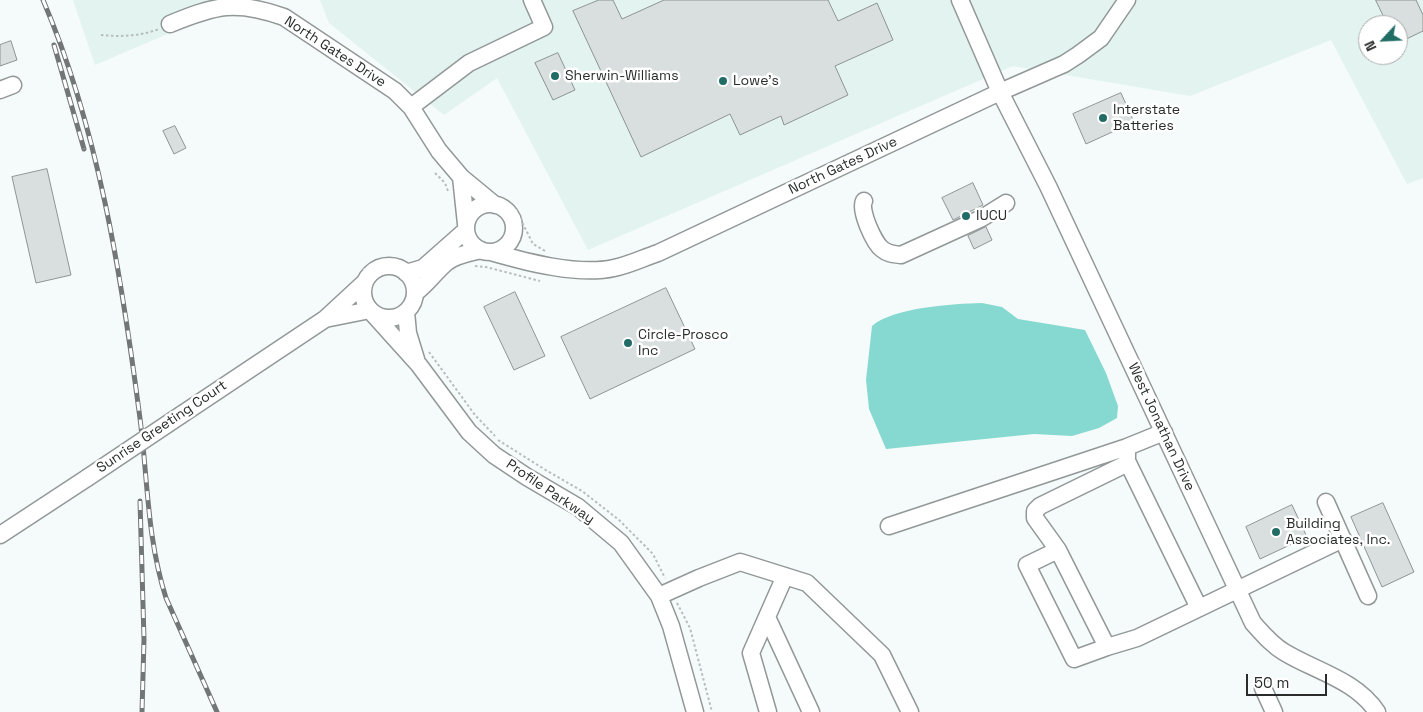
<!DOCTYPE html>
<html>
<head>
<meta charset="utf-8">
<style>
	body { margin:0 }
	#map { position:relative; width:1423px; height:712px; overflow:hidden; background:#f4fbfa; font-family:"Space Grotesk",sans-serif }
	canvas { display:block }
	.north { position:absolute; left:1358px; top:15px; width:50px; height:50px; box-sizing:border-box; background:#fff; border:1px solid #aaabab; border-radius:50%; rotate:245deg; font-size:14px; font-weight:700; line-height:20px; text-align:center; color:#2a2c2c }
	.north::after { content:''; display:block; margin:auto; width:18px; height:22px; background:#226c66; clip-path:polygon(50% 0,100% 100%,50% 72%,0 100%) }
	.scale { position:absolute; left:1246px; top:674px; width:81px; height:22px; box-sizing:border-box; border:2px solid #2a2c2c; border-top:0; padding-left:6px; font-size:15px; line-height:18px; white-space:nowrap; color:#2a2c2c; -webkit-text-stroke:4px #fff; paint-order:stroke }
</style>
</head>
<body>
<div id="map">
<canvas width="1423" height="712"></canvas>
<div class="north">N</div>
<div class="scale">50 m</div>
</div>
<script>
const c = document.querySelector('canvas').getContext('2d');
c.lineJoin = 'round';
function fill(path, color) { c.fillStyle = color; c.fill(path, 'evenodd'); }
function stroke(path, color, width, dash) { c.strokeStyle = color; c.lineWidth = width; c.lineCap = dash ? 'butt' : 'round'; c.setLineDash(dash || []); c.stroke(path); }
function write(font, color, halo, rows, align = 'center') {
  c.font = font + ' "Space Grotesk",sans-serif'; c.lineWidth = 5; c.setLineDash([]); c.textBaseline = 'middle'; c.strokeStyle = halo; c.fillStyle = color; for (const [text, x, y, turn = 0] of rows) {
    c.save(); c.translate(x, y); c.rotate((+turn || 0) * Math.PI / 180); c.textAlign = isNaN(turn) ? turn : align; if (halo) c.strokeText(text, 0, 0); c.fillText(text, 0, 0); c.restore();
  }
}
const built = new Path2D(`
	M73,0H247L95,65Z
	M320,0H1423V178L1407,184L1331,40L1190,96L1013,66L588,250L497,78L444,115L329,23ZM1368,25H1398V55H1368Z`);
const water = new Path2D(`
	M982,303L1002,307L1018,319L1085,330L1106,373L1118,406L1117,418L1099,428L1072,436L1034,434L886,449L869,409L866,380L872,326C894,307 953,304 982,303Z`);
const building = new Path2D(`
	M599,0H613L622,19L664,0H828L838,21L877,3L893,40L835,66L848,95L784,125L781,116L740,135L730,114L641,157L573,11Z
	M1376,0H1416L1423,15V31L1398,43V25H1388Z
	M11,41L17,60L0,66V45Z
	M558,53L575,90L553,100L535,63Z
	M1121,93L1134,122L1086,144L1073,114Z
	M175,126L186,148L174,154L163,131Z
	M47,169L71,275L36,283L12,177Z
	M973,183L983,205L953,220L942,198Z
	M986,227L992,240L974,249L968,236Z
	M666,288L695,349L590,399L561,337Z
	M515,292L545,356L514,370L484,307Z
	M1383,503L1414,572L1382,587L1351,517Z
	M1292,505L1307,537L1260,559L1246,527Z`);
const path = new Path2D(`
	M101,35C120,37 141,36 159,29
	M435,173L445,183L448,191
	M508,203L516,210L533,244L545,251
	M475,266L486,267L540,281
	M363,270C374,262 385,261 399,261
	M429,352L475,415L495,436
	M498,440L544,469L582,491L619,520L653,554L665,578
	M677,603L690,628L712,712`);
const minor = new Path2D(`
	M960,0L1000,92L1048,186L1253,623C1263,634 1272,645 1284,652C1315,671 1356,680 1377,712
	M170,24C216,5 236,0 284,17L395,91L411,107L439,151L461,177L495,205
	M0,90L13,85
	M411,107L469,63L544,27L532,0
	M461,177L466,224
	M864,201C859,210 874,243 882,249C888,254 893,254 901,255L982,218L1006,203
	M466 228a24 24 0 1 1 48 0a24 24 0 1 1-48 0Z
	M491,252C526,262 578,276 614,268C629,265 643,258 658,253L1000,92L1064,64L1078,55L1101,38L1127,0
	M363 292a26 26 0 1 1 52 0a26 26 0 1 1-52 0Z
	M406,273L423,268L466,230
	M415,293C427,284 435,272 447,262C456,255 469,253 481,250
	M406,312L408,333L416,359
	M373,314L419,365L469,432L494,455L527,477L578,507L621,543L659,596L671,626L695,712
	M325,319L370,310
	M181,415L325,319L364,283
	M1127,458V447L1164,432
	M1326,502L1368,596
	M889,526L1127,447
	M0,535L87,478
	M1058,550L1107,647
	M659,596L699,578L740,562L807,583L882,655L910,712
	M1199,608L1128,463L1040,506L1035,511V518L1058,550L1027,565L1074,659L1107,647L1137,638L1343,539
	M767,617L811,712
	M1263,688L1274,712
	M768,712L751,653L785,576`);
const rail = new Path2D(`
	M43,0C98,128 121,274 139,411C148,475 146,535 166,598L217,712
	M54,45L84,149
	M140,501L144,639L142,712`);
const minorBridge = new Path2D(`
	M87,478L181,415`);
const markers = [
	[555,76,5,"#226c66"],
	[723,81,5,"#226c66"],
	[1103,118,5,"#226c66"],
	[966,216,5,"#226c66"],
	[628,343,5,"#226c66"],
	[1276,532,5,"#226c66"]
];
const streetNames = [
	["North Gates Drive",335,52,33],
	["North Gates Drive",843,166,-25],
	["Sunrise Greeting Court",162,427,-34],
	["West Jonathan Drive",1161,427,65],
	["Profile Parkway",550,492,34]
];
const poiNames = [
	["Sherwin-Williams",565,76],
	["Lowe's",733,81],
	["Interstate",1113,110],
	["Batteries",1113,126],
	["IUCU",976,216],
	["Circle-Prosco",638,335],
	["Inc",638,351],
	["Building",1286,524],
	["Associates, Inc.",1286,540]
];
fill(built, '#e2f3f0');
fill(water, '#86d9d0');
fill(building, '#d8dfde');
stroke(building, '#8e9493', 1);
stroke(minor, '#929897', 19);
stroke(path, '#b7bcbc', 2, [2.5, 2.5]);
stroke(minor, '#fff', 16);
stroke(rail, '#737676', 5);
stroke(rail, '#fff', 3, [9]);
stroke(minorBridge, '#929897', 19, []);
stroke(minorBridge, '#fff', 16);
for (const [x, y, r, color] of markers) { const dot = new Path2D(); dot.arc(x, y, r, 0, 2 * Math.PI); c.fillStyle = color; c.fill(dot); stroke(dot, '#fff', 2); }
write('14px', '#2a2c2c', '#fff', streetNames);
write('14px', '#2a2c2c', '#fff', poiNames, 'left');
</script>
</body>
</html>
